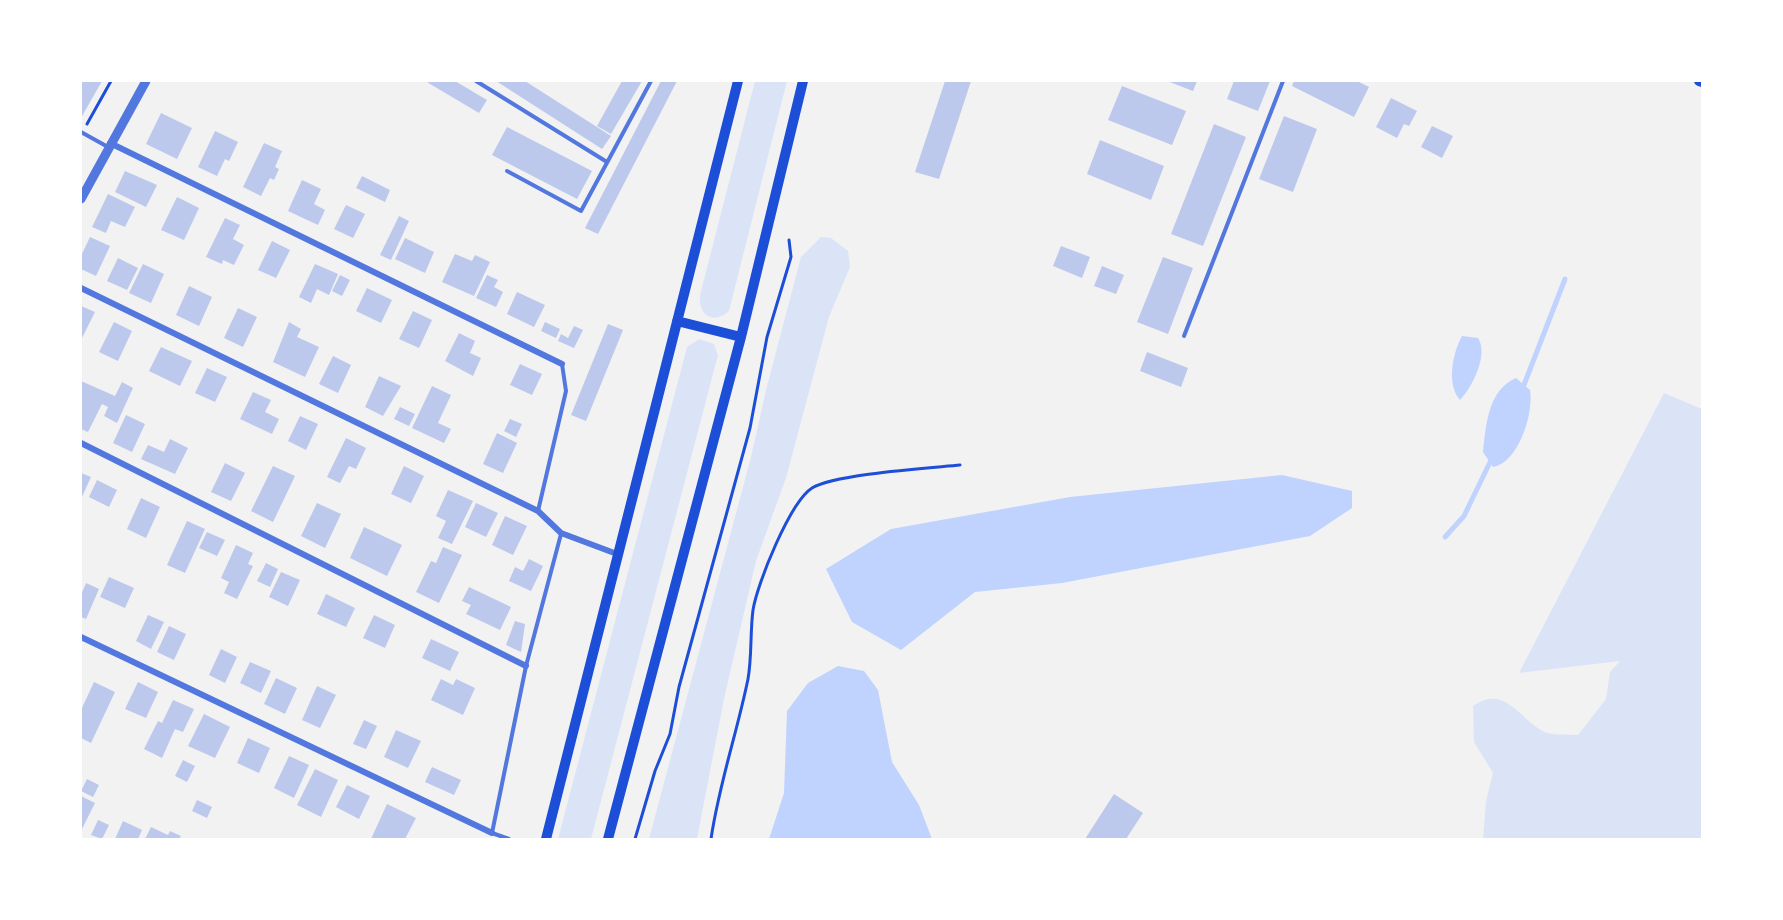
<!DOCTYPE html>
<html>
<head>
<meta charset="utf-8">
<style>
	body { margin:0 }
	#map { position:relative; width:1783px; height:920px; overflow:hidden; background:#f2f2f2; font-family:Barlow,sans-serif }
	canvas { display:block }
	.frame { position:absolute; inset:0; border:82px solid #fff; pointer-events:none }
</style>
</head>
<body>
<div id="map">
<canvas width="1783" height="920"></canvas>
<div class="frame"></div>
</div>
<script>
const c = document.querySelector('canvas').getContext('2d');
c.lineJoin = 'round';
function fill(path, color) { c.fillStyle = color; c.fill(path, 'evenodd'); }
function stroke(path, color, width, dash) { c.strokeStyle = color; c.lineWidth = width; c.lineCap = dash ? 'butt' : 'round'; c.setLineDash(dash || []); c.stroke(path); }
const green = new Path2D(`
	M755,81H787L729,311C713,325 698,315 700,295Z
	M821,237L831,238L848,251L850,267L829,317L786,478L756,561L724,699L697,839H649L751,457L766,390L801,257Z
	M699,339L714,344L718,355L591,839H558L687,347Z
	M1664,393L1702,409V839H1483L1486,801L1493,773L1474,742L1473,706C1503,685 1517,715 1541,730C1549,736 1567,734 1578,735L1606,699L1610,672L1620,661L1519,673Z`);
const water = new Path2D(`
	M1462,336L1478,338C1489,354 1472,388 1460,400C1446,384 1453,352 1462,336Z
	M1516,378L1530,390C1534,414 1518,463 1493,467L1483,452C1486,425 1488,390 1516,378Z
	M1282,475L1352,491V508L1310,536L1062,583L975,592L901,650L852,622L826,569L891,529L1070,497Z
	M838,666L864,671L878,690L892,762L919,805L932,839H769L784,793L787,711L808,683Z`);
const stream = new Path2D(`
	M1522,390L1565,279
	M1445,537L1464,516L1493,456`);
const building = new Path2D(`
	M81,81H102L81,118Z
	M425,81H455L487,100L479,113Z
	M496,81H525L611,136L602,149Z
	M622,81H642L611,134L597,126Z
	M661,81H677L598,234L585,228Z
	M945,81H971L939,179L915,172Z
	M1167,81H1197L1193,91Z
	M1234,81H1270L1258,111L1227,99Z
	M1294,81H1357L1369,87L1354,117L1292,86Z
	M1122,86L1186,111L1172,145L1108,120Z
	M1391,98L1417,111L1409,126L1404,124L1397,138L1376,127Z
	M161,113L192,128L177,159L146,144Z
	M1284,116L1317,129L1293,192L1259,179Z
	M1214,124L1246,137L1203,246L1171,234Z
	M1432,126L1453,136L1442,158L1421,147Z
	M507,127L592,171L577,199L492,155Z
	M215,131L238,142L229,161L225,159L217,176L198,167Z
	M1100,140L1164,166L1151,200L1087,174Z
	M264,143L282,151L275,167L279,169L274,180L270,178L261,196L243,187Z
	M125,171L157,185L146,207L115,192Z
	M362,176L390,190L385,202L356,188Z
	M302,180L321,189L314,204L325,210L318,225L288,211Z
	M108,194L135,207L125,227L111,221L106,233L92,227Z
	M177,197L199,208L184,240L161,230Z
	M346,205L365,214L353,238L334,229Z
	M399,216L409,221L391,260L380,255Z
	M225,218L240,225L233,239L244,245L234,265L223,260L222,264L206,257Z
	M90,237L110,246L96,276L81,269V256Z
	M405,238L434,252L425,273L395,259Z
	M272,241L290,250L276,278L258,270Z
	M1061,246L1090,257L1082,278L1053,266Z
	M455,254L472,261L475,255L490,262L474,296L442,282Z
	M1163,257L1193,268L1168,334L1137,322Z
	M118,258L138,268L127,290L107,281Z
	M143,264L164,274L151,303L129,293Z
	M315,264L338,274L329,295L317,289L311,303L299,297Z
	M1102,266L1124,275L1116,294L1094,286Z
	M340,275L350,280L342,296L332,291Z
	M487,275L498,280L494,287L503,292L496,307L476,298Z
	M189,286L212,297L199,326L176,315Z
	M367,288L392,300L381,323L356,311Z
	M517,292L545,305L534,327L507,314Z
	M81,306L95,312L81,340Z
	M238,308L257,317L243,347L224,338Z
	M413,311L432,320L419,348L399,339Z
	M114,322L132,331L118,361L99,352Z
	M289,322L301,329L297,337L319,347L305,377L273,362Z
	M545,322L560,329L556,338L541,331Z
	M608,324L623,330L586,421L571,415Z
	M574,326L583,330L574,348L558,341L561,334L568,338Z
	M459,333L475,341L470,353L481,358L473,376L445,361Z
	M161,347L192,361L180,386L149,371Z
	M1147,352L1188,368L1181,387L1140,371Z
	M333,356L351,365L338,393L319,384Z
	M520,364L542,374L532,395L510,385Z
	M207,368L227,377L215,402L195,393Z
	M379,376L401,386L383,416L365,407Z
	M81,381L115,396L122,382L133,388L117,423L104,416L108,407L102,404L88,432L81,429Z
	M432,386L451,395L438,423L451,429L444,443L412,428Z
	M253,392L271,400L265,412L279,419L272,434L240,419Z
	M400,407L415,414L409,426L394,419Z
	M126,415L145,424L132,452L113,443Z
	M300,416L318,424L306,450L288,441Z
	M510,419L522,424L516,437L504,431Z
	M497,433L517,443L503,473L483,464Z
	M346,438L366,448L356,469L349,466L340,483L327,477Z
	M170,439L188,448L175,474L141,459L148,445L164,452Z
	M225,463L245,473L231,501L211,492Z
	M273,466L295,476L273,522L251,511Z
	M404,466L424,476L411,503L391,494Z
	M81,473L91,477L81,499Z
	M97,480L117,490L109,507L89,497Z
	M448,490L473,501L452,544L438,538L446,521L436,516Z
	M141,498L160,507L146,538L127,529Z
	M317,503L341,514L325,548L301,536Z
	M476,503L498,513L486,537L465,527Z
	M505,516L527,526L513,555L492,545Z
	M187,521L205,529L185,573L167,565Z
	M364,527L402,545L387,576L350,558Z
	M207,532L225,540L217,556L199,548Z
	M236,545L253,553L248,564L253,566L237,599L224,593L229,582L221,578Z
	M443,547L462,555L439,603L416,592L431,561L436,563Z
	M529,559L543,566L531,591L509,581L515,567L523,571Z
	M266,563L278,569L270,587L257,581Z
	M281,572L300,580L288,606L269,597Z
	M109,577L134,588L125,608L100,597Z
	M86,583L99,589L86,619L81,617V595Z
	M469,587L511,607L500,630L466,614L471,605L462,601Z
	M326,594L355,608L346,627L317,614Z
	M148,615L164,622L151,649L136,641Z
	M374,615L395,625L385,648L363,638Z
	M515,621L525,624L521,652L506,645Z
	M169,626L186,634L174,660L157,652Z
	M431,639L459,652L450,671L422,658Z
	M221,649L237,657L225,683L209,675Z
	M250,662L271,671L261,693L240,683Z
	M276,678L297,688L285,714L264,704Z
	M441,679L453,685L456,679L475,688L463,715L431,700Z
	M94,682L115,692L91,743L81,738V710Z
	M138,682L158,692L146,718L125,709Z
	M317,686L336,695L320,728L302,720Z
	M173,700L194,709L183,732L175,729L162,758L144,749L158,721L162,723Z
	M204,714L230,727L215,758L188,746Z
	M364,720L377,726L366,749L353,744Z
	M396,730L421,741L408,768L384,757Z
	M248,738L270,748L259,773L237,763Z
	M289,756L309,765L294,798L274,788Z
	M183,760L195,766L187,782L175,776Z
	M432,767L461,780L454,795L425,782Z
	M315,769L338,780L321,817L297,805Z
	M87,779L99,785L93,797L81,791Z
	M347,785L370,796L359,819L336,807Z
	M1114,794L1143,813L1126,839H1085Z
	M81,796L95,803L81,831Z
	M197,800L212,807L207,818L192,811Z
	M387,804L416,818L405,839H371Z
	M98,820L109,825L102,839L91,835Z
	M123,821L142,830L138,839H115Z
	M151,827L168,835L170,831L181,836L179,839H145Z`);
const path = new Path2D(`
	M87,124L111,81
	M635,839L655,771L670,734L679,687L750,428L767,337L791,257L789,240
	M711,839C719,784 737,733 748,679C752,657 750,633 753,610C757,584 790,502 812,488C834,474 930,468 960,465`);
const service = new Path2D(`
	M476,81L607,162
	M81,132L108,147
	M507,171L581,211L651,81
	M1184,336L1283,81
	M538,511L566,391L562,364
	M509,839L492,833L526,666L561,534`);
const minor = new Path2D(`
	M110,143L562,364
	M81,288L538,511L561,533L617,554
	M81,443L526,666
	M81,637L492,833`);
const tertiary = new Path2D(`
	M81,199L146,81`);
const secondary = new Path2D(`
	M1699,81L1702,82
	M677,321L741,337
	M546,839L738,81
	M608,839L741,337L803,81`);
fill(green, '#dbe4f7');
fill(water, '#bfd3fe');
stroke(stream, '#bfd3fe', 5);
fill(building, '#bdc9ec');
stroke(path, '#1d4ed8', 3);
stroke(service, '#5277de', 4);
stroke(minor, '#5277de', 6);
stroke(tertiary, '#5277de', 9);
stroke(secondary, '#1d4ed8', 10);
</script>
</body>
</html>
